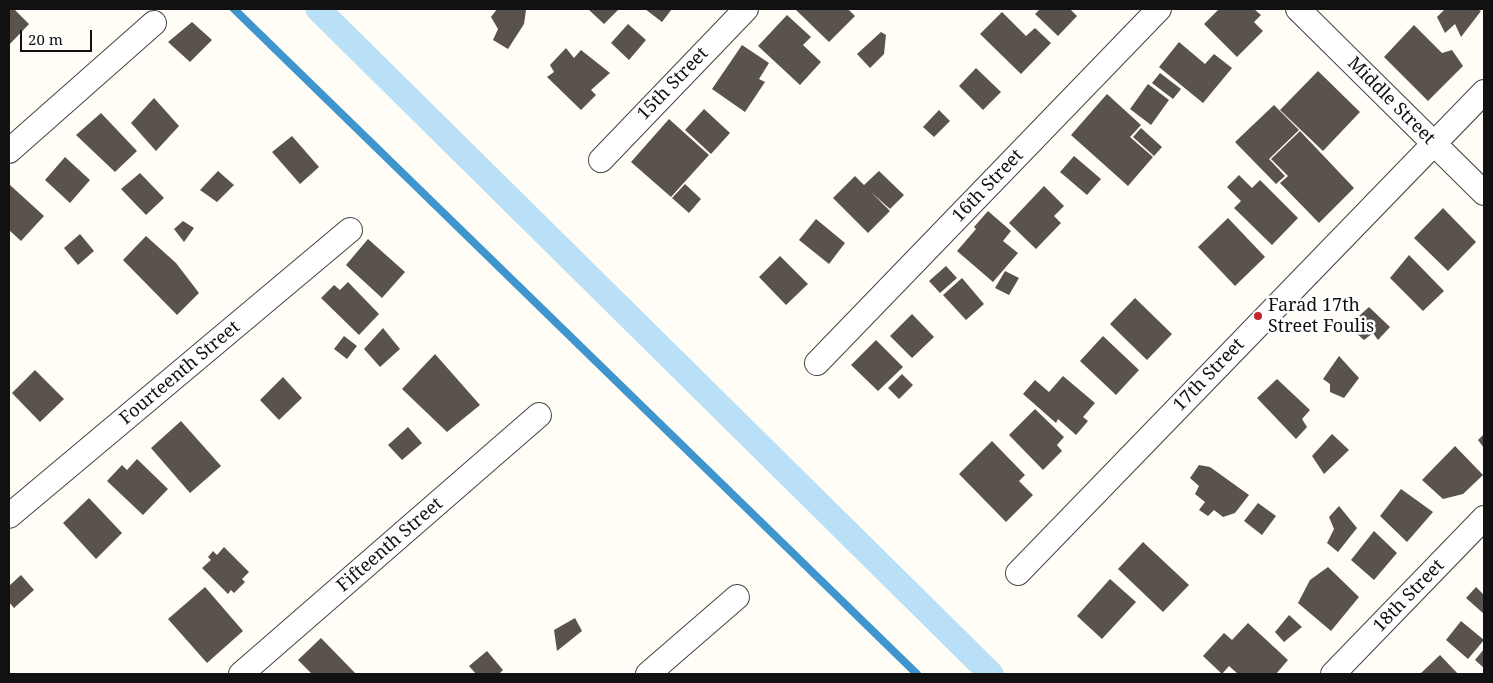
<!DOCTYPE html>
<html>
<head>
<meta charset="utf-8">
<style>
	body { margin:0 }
	#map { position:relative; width:1493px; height:683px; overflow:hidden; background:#fffdf5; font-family:"Noto Serif",serif }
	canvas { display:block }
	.frame { position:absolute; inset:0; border:10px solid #111; pointer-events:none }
	.scale { position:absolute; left:20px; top:30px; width:72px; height:22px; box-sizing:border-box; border:2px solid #111; border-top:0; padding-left:6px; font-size:15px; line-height:18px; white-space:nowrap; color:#111; -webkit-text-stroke:4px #fff; paint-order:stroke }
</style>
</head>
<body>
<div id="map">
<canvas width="1493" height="683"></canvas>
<div class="frame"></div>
<div class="scale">20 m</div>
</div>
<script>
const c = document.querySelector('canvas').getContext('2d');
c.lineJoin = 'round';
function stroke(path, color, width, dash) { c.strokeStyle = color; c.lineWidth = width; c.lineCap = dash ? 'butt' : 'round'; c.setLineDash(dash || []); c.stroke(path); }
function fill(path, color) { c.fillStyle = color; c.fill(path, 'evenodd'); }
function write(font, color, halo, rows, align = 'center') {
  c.font = font + ' "Noto Serif",serif'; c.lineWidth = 5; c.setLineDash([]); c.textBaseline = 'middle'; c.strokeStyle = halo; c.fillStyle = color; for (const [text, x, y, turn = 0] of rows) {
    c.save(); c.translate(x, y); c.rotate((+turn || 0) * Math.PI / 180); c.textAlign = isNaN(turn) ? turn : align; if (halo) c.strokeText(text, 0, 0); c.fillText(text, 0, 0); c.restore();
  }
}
const stream = new Path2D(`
	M234,9L917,674`);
const canal = new Path2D(`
	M318,9L991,674`);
const building = new Path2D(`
	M9,9H14L29,24L9,45Z
	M497,9L526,10L524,24L508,49L493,40L498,29L491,17Z
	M588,9H619L604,24Z
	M645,9H672L662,22Z
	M795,9H848L855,16L829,42Z
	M1040,9H1070L1077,16L1058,36L1035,14Z
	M1219,9H1254L1261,15L1254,22L1263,31L1237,57L1204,24Z
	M1445,9H1477L1481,11L1461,37L1455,24L1445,33L1437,17Z
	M1002,12L1026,36L1035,28L1051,43L1021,74L980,34Z
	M787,15L811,37L803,45L821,62L800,85L758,46Z
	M192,22L212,40L190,62L168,42Z
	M628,24L646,40L629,60L611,43Z
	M1414,25L1442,53L1452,50L1463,66L1428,101L1384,57Z
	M881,32L886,35L884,54L870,68L857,54Z
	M1179,42L1205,64L1214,54L1232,68L1203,103L1159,67Z
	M742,45L769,63L759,79L765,82L745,112L712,89Z
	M566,48L574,58L581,50L610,73L591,90L596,95L581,110L547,77L554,72L550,65Z
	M976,68L1001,92L983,110L959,86Z
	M1318,71L1360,112L1323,151L1280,110Z
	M1160,73L1181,89L1173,99L1152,83Z
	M1148,84L1169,100L1151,125L1130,109Z
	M1107,94L1141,125L1130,137L1153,157L1128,186L1071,135Z
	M154,98L179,126L156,151L131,123Z
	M1274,105L1299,130L1269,159L1285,176L1276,184L1235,142Z
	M704,109L730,133L711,154L685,130Z
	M939,110L950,121L934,137L923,127Z
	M101,113L137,151L115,172L76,135Z
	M669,119L709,155L671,197L631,162Z
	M1141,128L1162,147L1154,156L1133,137Z
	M1300,131L1354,188L1319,223L1280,183L1288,176L1271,159Z
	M292,136L319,167L300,184L272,152Z
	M1074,156L1101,179L1087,195L1060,172Z
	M65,157L90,180L70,203L45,180Z
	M218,171L234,185L217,202L200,190Z
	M879,171L904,195L890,209L871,192L890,211L868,233L833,198L855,176L864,185Z
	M140,173L164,198L146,215L121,189Z
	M1239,175L1252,188L1260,180L1298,218L1272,245L1234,208L1241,201L1227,187Z
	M685,184L701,199L689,213L672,198Z
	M10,185L44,216L21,241L9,230Z
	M1044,186L1064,206L1054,216L1061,223L1036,249L1009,223Z
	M1443,208L1476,242L1448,271L1414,238Z
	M988,211L1011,231L1003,241L1018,253L993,282L957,251L976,229L974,227Z
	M1228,218L1265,257L1235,286L1198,247Z
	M816,219L845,243L829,264L799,240Z
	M183,221L194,228L184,242L174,229Z
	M80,234L94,251L78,265L64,248Z
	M146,236L176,263L199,293L177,315L123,260Z
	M368,239L405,272L382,298L346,265Z
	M1409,255L1444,291L1423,311L1390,278Z
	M780,256L808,284L786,305L759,277Z
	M946,266L957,278L940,293L929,281Z
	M1005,271L1019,278L1009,295L995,288Z
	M962,278L984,304L966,320L943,295Z
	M348,282L379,314L359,335L321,298L334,285L340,290Z
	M1135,298L1172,334L1147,360L1110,324Z
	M1369,307L1390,327L1378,340L1373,333L1364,340L1348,326Z
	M912,314L934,337L912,358L890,336Z
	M383,328L400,349L380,367L364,349Z
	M344,336L357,346L347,359L334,349Z
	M1103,336L1139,370L1116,395L1080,361Z
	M876,340L903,367L878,391L851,365Z
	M435,354L480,405L447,432L402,389Z
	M1339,356L1359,378L1344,398L1330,392V384L1323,379Z
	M35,370L64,399L40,422L12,393Z
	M902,374L913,385L899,399L888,388Z
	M1063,376L1095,403L1083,417L1088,421L1076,435L1058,419L1056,423L1023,394L1035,380L1049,392Z
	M283,377L302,398L279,420L260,400Z
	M1277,379L1310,410L1302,419L1307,427L1296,439L1257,398Z
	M1035,409L1064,437L1057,445L1062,451L1043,470L1009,435Z
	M181,421L221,466L190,493L151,448Z
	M408,427L422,443L402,460L388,445Z
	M1332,434L1349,450L1324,474L1312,456Z
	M1484,434V448L1478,440Z
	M992,441L1025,475L1019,481L1033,495L1006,522L959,474Z
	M1455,446L1483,475L1463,494L1443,499L1422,480Z
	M137,459L168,489L143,515L107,481L122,465L127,470Z
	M1199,465L1210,467L1249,495L1235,513L1223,517L1214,510L1208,516L1199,510L1205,502L1195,494L1199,486L1190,478Z
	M1401,489L1433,512L1407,542L1380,516Z
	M89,498L122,533L96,559L63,523Z
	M1258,503L1276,516L1262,535L1244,521Z
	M1339,506L1357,528L1338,552L1327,543L1334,529L1329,517Z
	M1374,531L1397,553L1374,580L1351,560Z
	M1143,542L1189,585L1163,612L1118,569Z
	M224,547L249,572L242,579L245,582L234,593L231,590L228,594L202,568L211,560L208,557L213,551L217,555Z
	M1328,567L1359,597L1331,631L1298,603L1310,580Z
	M21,575L34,590L14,608L9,602V586Z
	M1110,579L1136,602L1102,639L1077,616Z
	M205,587L243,631L207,663L168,619Z
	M1476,587L1484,595V614L1466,598Z
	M1289,615L1302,627L1284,642L1275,632Z
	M575,618L582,631L557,651L554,630Z
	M1461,621L1484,640L1468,659L1446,640Z
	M1248,623L1288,660L1276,674H1238L1229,666L1222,674L1203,656L1224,633L1232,640Z
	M321,638L356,674H312L298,660Z
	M1484,649V668L1475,660Z
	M487,651L503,670L499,674H476L469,666Z
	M1440,655L1458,674H1420Z`);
const minor = new Path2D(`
	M1298,9L1484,193
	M9,151L154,23
	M601,160L746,9
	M817,363L1159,9
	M9,516L350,230
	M1018,573L1484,92
	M241,674L539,415
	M648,674L737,597
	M1333,674L1484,518`);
const markers = [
	[1258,316,5,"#c4262e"]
];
const streetNames = [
	["15th Street",673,84,-46],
	["Middle Street",1391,101,45],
	["16th Street",988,186,-46],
	["Fourteenth Street",180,373,-40],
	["17th Street",1209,375,-46],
	["Fifteenth Street",390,545,-41],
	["18th Street",1409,596,-46]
];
const poiNames = [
	["Farad 17th",1268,306],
	["Street Foulis",1268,327]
];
stroke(stream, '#3f96cf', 8);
stroke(canal, '#b9e0f7', 25);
fill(building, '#5a524d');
stroke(minor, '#444', 26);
stroke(minor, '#fff', 24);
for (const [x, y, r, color] of markers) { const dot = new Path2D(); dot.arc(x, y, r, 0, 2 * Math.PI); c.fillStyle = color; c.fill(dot); stroke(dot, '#fff', 2); }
write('18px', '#111', '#fff', streetNames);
write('18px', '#111', '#fff', poiNames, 'left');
</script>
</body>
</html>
